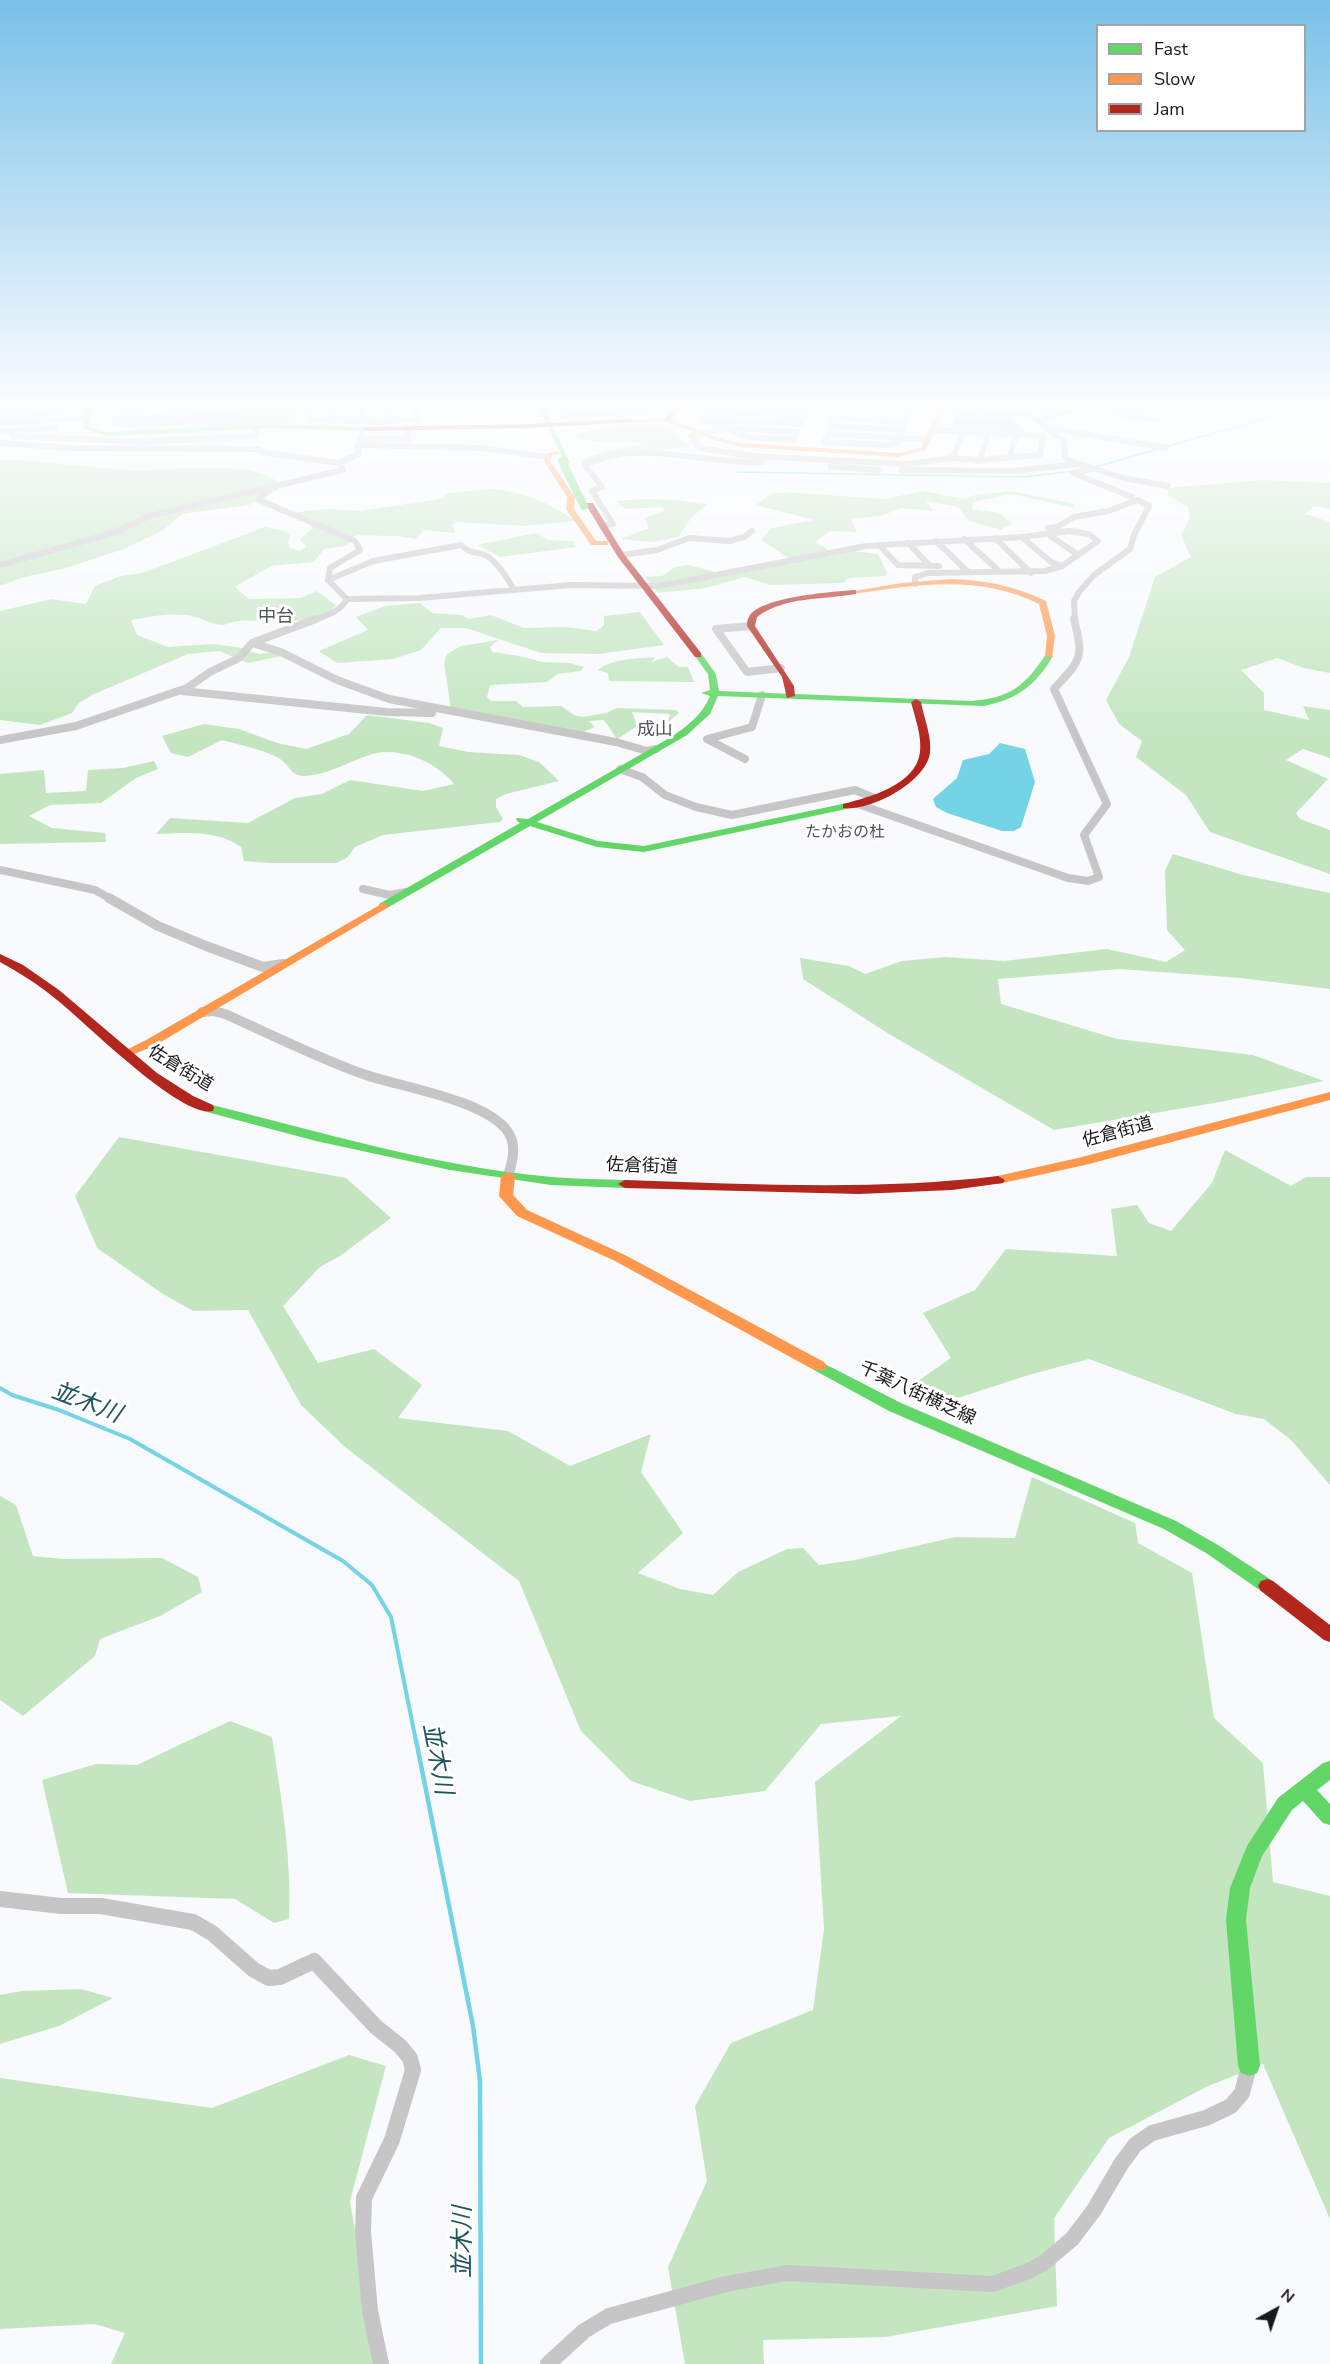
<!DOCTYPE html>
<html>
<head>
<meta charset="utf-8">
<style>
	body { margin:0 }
	#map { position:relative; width:1330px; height:2364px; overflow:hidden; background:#f8fafd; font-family:"Nunito Sans",sans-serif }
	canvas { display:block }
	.legend { position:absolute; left:1096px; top:24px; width:210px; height:108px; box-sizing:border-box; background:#fff; border:2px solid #a3a3a4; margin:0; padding:8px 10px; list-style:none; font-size:18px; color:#18191b }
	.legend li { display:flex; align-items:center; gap:12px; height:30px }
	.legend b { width:30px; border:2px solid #a3a3a4 }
	.north { position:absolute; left:1246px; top:2280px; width:60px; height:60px; -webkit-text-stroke:4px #fff; paint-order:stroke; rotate:40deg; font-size:16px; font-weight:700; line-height:24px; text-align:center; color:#18191b }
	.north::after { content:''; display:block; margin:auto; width:21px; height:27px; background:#18191b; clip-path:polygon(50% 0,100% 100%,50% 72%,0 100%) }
</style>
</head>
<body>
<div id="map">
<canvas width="1330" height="2364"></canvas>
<ul class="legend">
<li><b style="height:8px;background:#63d668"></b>Fast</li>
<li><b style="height:8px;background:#ff974d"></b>Slow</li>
<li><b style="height:8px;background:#b3261e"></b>Jam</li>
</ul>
<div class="north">N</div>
</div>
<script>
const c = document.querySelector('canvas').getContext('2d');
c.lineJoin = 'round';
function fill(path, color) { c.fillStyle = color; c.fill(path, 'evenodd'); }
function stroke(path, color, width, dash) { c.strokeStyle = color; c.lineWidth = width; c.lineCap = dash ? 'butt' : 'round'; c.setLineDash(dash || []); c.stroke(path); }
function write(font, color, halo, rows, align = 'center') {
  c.font = font + ' "Nunito Sans","Noto Sans JP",sans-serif'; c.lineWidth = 6; c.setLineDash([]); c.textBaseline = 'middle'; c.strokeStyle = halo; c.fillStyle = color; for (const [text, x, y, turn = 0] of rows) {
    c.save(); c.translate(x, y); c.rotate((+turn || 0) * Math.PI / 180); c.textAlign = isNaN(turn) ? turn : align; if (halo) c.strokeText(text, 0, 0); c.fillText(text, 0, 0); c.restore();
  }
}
const green = new Path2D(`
	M293,407L296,424L237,427L238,409Z`);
const forest = new Path2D(`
	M656,425L671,430L689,447L652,450L579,461L606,451L645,444C623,439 601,444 578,439L575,434L606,427Z
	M0,460H18C55,463 92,467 129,470C166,472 251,458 279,483L278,490L249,505L182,514L162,531L124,549L62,569L24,577L0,586Z
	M1262,480L1330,483V509L1314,506L1305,514L1330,522V673L1304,668L1277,658L1241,670L1264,693V710L1309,720L1303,706L1330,710V758L1303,749L1286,760L1328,779L1296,813L1300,819L1330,830V874L1210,832L1186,795L1136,757L1142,741L1119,724L1106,700L1129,657L1155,577L1191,557L1181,535L1190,519L1188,507L1168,495V488Z
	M490,489C522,491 549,502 575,521L523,526L457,522L452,525L455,533L424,530L415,539C397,534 376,537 357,535L346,546L324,549L314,562L271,566L235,587L249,599L301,598L317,591L336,605C317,629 266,619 239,621C233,621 227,625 221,625C213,625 197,616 186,615C167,613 150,617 131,620L137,635L168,647L212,644L237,647L259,654L273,652L281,656L248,663L219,651L188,654L92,695L79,703L72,713L40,725L0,720V611L51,599L86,604L95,586L120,576L142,573L265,527L284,531L290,535L288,541L289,547L299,551L306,547L300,539L313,528L297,512L327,509L361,511L439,499L449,493Z
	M923,491L964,499L975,495L1012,491L1075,504L1074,508L1011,494L973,502L972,509L1000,513L1012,524L1000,530L969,521L958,507L926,501L933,511L902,508L880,516L850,519L857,532L830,531L815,542L836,555L853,551L878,554L887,572L886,576L849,578L843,583L770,585L745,577L706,588L658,593L645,577L662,576L675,567L689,565L719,573L796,563L761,540L772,528L814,520L756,505L771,494L784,492L884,499Z
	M644,499L675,500L707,504L691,518L678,537L651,542L621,539L649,528L644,518L665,511L662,507L625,509L616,501Z
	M537,533L548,540L573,541L576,547L500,557L477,545Z
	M420,603L432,613L462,615L468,619L491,615L524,628L566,627L597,631L604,625V616L640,612L664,645L598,654L541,653L466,628H441L421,650L393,659L337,663L319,651L368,630L356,617L385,606Z
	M498,640L490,647L492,652L520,656L542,662L569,663L584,667L580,671L558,674L547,682L490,685L487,697L491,701H516L523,707L561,706L574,715L583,717L606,713L617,708L676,710L679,713L668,722L670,714L632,712L637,726L617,739L604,720L589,721L595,727L581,733L451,709L444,663L447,654L461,646Z
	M655,657L652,662L667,657L679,667H688L694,682L609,681L608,673L598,670C610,659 639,658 655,657Z
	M367,715L429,723L443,728L439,746L468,752L519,755L539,762L559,781L506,794L496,799V807L503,819L500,822L383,835L355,847L348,857L337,863H269L244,861L241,847C217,829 185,833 156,834L170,818L248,823L295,798L322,794L350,780L423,791L454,784C437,762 400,746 372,754C350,761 328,775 305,776C290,776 290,765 280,759C266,750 239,745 222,740L188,757L171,753L162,736L204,724L239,729L277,743L306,749L349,734Z
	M154,761L158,769L136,778L101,803L50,805L29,816L52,828L105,833L106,842L0,844V774L44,770L46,793L86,791L88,770L123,768Z
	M1173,854L1243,875L1330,893V989L1241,978L1120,969L998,979L1001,1004L1117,1039L1253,1055L1324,1081L1220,1102L1054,1130L889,1034L803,979L800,958L849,966L865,974L902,961L945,957L1004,961L1107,949L1166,962L1185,950L1167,930L1165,871Z
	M119,1137L346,1178L391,1218L340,1256L320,1267L283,1306L318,1363L374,1349L422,1385L398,1418L508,1431L570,1466L651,1434L641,1472L683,1533L638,1573L680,1589L713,1595L738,1572L787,1549L803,1548L819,1565L855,1560L955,1537L1015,1538L1032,1477L1135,1523L1138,1543L1192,1573L1214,1718L1263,1763L1273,1882L1330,1896V2219L1263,2064L1206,2087L1109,2138L1054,2218L1057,2306L886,2337L763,2340L764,2364H685L668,2267L707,2181L695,2106L731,2043L813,2010L824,1929L815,1782L901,1716L821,1724L765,1791L690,1801L631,1781L581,1731L519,1581L345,1447L301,1405L248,1310L193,1311L163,1294L97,1248L75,1196Z
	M1225,1150L1291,1186L1306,1177H1330V1485L1291,1440L1264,1419L1236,1414L1089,1359L1032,1374L942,1403L905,1390L951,1358L923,1313L975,1290L1006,1249L1117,1256L1111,1209L1137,1205L1149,1223L1171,1231L1212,1183Z
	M0,1496L16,1505L33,1556L64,1559L162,1558L198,1577L202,1592L160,1616L100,1639L95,1656L23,1716L0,1700Z
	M230,1721L272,1737C281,1797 292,1858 289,1919L274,1923L235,1899L68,1893L42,1780L96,1764L137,1765Z
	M81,1989L113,1998L59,2026L0,2044V1995L21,1991Z
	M349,2055L386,2066L350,2201L378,2364H111L125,2333L95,2324L0,2329V2078L212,2108Z`);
const water = new Path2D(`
	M957,413L1011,416L1026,433L952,428Z
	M1000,743L1025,749L1035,782L1021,827L1014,831H1002L947,813L936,807L933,799L957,778L963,760L989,754Z`);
const streamFar2 = new Path2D(`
	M1164,447L1308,407
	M1095,467L1158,449
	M737,472L1025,477L1074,471`);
const streamFar1 = new Path2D(`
	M0,1388L12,1395L59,1410L130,1439L343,1561L372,1585L391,1617L416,1741`);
const stream = new Path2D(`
	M416,1740L473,2026L480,2081L481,2364`);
const river = new Path2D(`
	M1320,407H1330V412Z`);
const streetFar3 = new Path2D(`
	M116,407V410L144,409
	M170,407H197
	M388,407L391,421
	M561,407L566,415L649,411L653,407
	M711,407L706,411L805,417L801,424L712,420
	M758,407L809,409L810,407
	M890,407L1027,414C1041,421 1050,432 1064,440L1065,457L1068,460L1123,478L1168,486
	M1052,407L1040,413L1052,417
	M1085,407L1192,408
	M0,408L28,407
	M1111,412L1159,420
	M235,413L234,417L190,419L189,422L115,424V419Z
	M0,416L59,412
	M703,419L725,428
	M334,420L332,408L307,410L311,420L365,421L360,407
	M189,422L188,425L234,423L235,428
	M0,423L86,418
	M725,428H726L798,432L794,440L749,437Z
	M725,428L691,436L698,446L705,449L752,456L906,464L953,458L980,460L1040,455L1043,436L932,430
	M1049,428L1166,448
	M903,430L830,426L833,418L906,422
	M15,431L13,436L143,442L256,436V427
	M0,432L56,428
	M828,434L899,438L897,443L888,445L824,442Z
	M899,438L929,439
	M899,438L908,415
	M360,439H409L406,429
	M0,443L71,448L257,449L266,453L339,463L359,454C356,441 365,434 365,421L418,420L414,407
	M357,445L481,448L548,457
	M1010,457L1016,434
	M953,458L963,431
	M977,461L980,460L988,433
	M831,466L878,470
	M1092,469L1073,473L1132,497
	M902,470L1013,471L1078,464
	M269,488L259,500L355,541L360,550L330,568L328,580
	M601,526L613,524L592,491L602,487L584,464C596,461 608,456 620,454C667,448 714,464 761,462
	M1048,528L1057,527L1074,517L1108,511L1138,500L1149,506L1134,535L1130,549L1094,575L1079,592L1074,601L1075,621
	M1048,534L1078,555
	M1022,537L1051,562L1062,566
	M995,538L1031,573
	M964,539L1000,572
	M936,541L968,572
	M908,543L930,566
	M879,545L898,565L939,566
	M621,555L657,550L689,538L730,541L744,537L752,531
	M0,565L116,532L149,516L343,470L339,463
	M328,580L347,599L419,598L571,585L659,586L866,546L1022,537L1069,531L1089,534L1098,541L1062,566L1045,571L928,573L915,577V584
	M328,580L373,561L461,545C472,556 477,550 487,556C498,563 508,579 514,590
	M312,621C325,616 340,612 347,599`);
const streetFar2 = new Path2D(`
	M751,626L716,629L747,672L781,668
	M252,643L281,652L337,680L389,699L616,742L647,751L656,749
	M182,691L387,712L432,713
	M0,740L76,726L187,688L210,672L239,658L252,643L316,619
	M745,759L707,739L752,727L762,695
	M620,769L642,777L665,795L696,807L732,815L855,790L874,798
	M858,804L1068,878L1088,881L1099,877L1084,835L1107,804L1054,689C1081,659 1084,660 1074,619
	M0,870L95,890L111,899
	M363,889L390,895L406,892`);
const streetFar1 = new Path2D(`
	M109,898L158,926L206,946L263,967L283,964
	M202,1012L213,1011L225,1014C270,1034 314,1056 360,1073C399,1087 478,1098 505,1128C518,1142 513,1160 508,1176`);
const street = new Path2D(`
	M0,1899L61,1906H101L193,1922L212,1933L254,1970L269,1978L280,1977L314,1961L376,2027L400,2046L410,2058L413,2070L392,2140L364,2198L363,2232L370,2311L381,2364
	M548,2364L584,2331L609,2316L726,2284L787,2273L993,2284L1031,2270L1046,2261L1072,2239L1094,2210L1121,2164L1135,2145L1152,2133L1206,2118L1231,2106L1242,2093L1249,2066`);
const fast = new Path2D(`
	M85,407H91L89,427L108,432L273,424L366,427L369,429L366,431L273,428L108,436L84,429Z
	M538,407H544L570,463L565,462Z
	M1079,407H1088L1039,422L1036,420Z
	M695,653H701L716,674L719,691L971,701C1010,698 1025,686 1046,654L1053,656C1036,685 1018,699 984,706L718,696L710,714L687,735L537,822L598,841L644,846L847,803L852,806L851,808L644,852L597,847L530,826L387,908H379V904L520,823L516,820L517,818L528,819L673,736C688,725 703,714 710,696L701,693L710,690L708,674L694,655Z
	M208,1104C321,1132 436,1167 552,1177C576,1179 601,1179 625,1180L632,1184L625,1188L551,1185L450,1170L316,1141L203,1111L202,1108L203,1105Z
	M819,1361L901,1403L1176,1521L1218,1545L1273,1581L1276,1586L1273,1591L1267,1593L1261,1591L1206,1553L1164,1529L889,1411L814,1370L811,1366L814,1362Z
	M1330,1761V1780L1317,1790L1330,1804V1825L1323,1823L1303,1801L1292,1810L1262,1856L1250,1888L1246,1920L1260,2066L1257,2073L1249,2076L1241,2073L1238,2066L1226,1920L1230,1888L1247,1846L1278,1798L1323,1763Z`);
const slow = new Path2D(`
	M939,407H945L926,450L898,457L741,447L714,440L666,421L632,423L629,421L667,417L718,438L741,443L898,453L921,448Z
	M558,451L560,454L552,456L550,461L575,497L574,509L596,541H608V545H591L566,509L567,497L544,461L547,453Z
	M951,579C985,580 1015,586 1046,601L1055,636L1052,658L1045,656L1047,636L1039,604C978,574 918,585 853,594L849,592L901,583Z
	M383,903L387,904V908L154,1046L124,1058L118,1054L146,1040Z
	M1330,1092V1100L1085,1165L998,1184L991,1180L993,1177L1078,1158Z
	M508,1172L515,1176L513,1195L527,1210L625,1255L824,1362L827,1366L824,1370H814L615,1261L517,1216L499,1196L501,1176Z`);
const jam = new Path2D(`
	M678,407H684L669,420H665V418Z
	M632,419L634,422L529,428L366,431L363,429L366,427L529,424Z
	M587,503H593L624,554L701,653V657H695L618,557L586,505Z
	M853,590H856V594C823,600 785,596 757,617L755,626L794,686L795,696L787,698L782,677L747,626C747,623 747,620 749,617C758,597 832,592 853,590Z
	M916,699L921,702C924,718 932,737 930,753C926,782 870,812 843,808V804C870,797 916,785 920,752C922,736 915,718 911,702Z
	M0,954L23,965L59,990L157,1073L193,1096L213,1105L214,1108L213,1111C181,1119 84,1021 57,1000C39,985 20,973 0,962Z
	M998,1176L1005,1180L1003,1183L952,1190L859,1194L625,1188L618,1184L625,1180C750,1184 874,1191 998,1176Z
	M1267,1579L1273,1581L1330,1625V1642L1324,1640L1261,1591L1258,1586L1261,1581Z`);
const fastBridge = new Path2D(`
	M562,461L584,506`);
const farNeighbourhoodnames = [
	["たかおの杜",845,833]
];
const farQuarternames = [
	["中台",276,618],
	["成山",655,731]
];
const streetNames = [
	["佐倉街道",180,1069,31],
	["佐倉街道",1118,1133,-15],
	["佐倉街道",642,1167,2],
	["千葉八街横芝線",917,1394,25]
];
const nearWaternames = [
	["並木川",86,1404,21],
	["並木川",436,1759,79],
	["並木川",464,2242,-90]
];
fill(green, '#c9e6c8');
fill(forest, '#c3e6c0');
fill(water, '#74d4e5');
stroke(streamFar2, '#74d4e5', 1.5);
stroke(streamFar1, '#74d4e5', 4);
stroke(stream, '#74d4e5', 4.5);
fill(river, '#74d4e5');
stroke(streetFar3, '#c7c6c7', 6);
stroke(streetFar2, '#c7c6c7', 8);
stroke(streetFar1, '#c7c6c7', 10);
stroke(street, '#c7c6c7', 16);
fill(fast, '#63d668');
fill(slow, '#ff974d');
fill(jam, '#b3261e');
stroke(fastBridge, '#63d668', 8);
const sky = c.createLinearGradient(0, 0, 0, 738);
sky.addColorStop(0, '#79c1e7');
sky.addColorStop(0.55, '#fcfdfe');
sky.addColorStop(1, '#fcfdfe00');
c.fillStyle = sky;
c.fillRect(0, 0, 1330, 738);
write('16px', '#535459', '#fff', farNeighbourhoodnames);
write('18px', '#535459', '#fff', farQuarternames);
write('18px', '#18191b', '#fff', streetNames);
write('italic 24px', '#1e555f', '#fff', nearWaternames);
</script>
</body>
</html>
